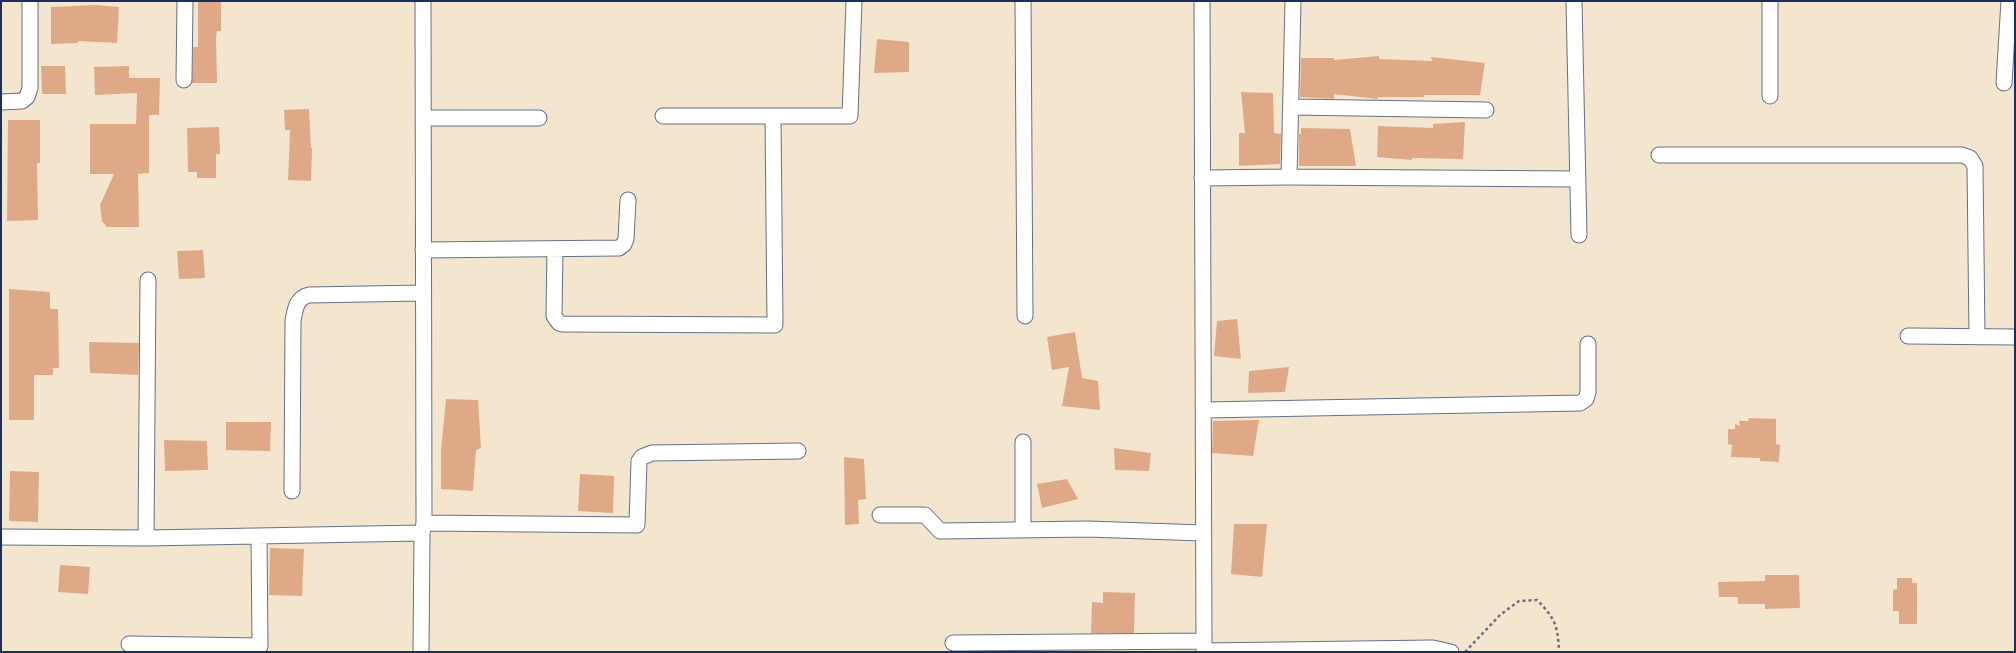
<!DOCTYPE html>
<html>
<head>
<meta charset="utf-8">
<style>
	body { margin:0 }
	#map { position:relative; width:2016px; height:653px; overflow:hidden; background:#f4e6ce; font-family:"Patrick Hand",sans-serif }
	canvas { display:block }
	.frame { position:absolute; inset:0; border:2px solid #1b2f5e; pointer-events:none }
</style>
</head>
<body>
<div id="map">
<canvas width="2016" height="653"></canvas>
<div class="frame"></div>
</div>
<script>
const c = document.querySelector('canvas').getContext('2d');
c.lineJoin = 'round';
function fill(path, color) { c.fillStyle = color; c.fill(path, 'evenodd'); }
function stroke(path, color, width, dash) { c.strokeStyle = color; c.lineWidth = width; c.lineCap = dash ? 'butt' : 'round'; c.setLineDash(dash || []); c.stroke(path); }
const building = new Path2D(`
	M198,1H221V31H217L216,38L217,83H192L193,47H198Z
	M96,5L119,7L117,43L78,41V43L51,44V7Z
	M877,39L909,42V72L874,73Z
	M1379,56V59L1432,61L1431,57L1485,63L1480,95H1424V97H1378V99L1334,94V99L1300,97L1301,58H1334V60Z
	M41,66H65L66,94H42Z
	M129,66V78H160L159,115H149V173L138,174L139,227H107L102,221L100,205L114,174H90V124H136L137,93L95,95L94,67Z
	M1241,92L1273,93L1274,133L1281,134L1280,164L1239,166V133H1245Z
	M309,109L311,148H312L311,181L288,180L290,130H285L284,110Z
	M8,120H40V163H37L38,220L7,221Z
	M1465,122L1463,159L1412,158V160L1377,157L1378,126L1433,128V124Z
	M219,127L220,154H216V178H197V172H188L187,128Z
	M1301,128L1350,129L1356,166H1299V134H1301Z
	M203,250L205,278L179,279L177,251Z
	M9,289L50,292V309H58L59,368H53V375H34V420H9Z
	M1237,319L1241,359L1214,356L1217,321Z
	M1075,332L1082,378L1098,381L1100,410L1062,406L1069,367L1052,370L1047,337Z
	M89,342L139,343L138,375L90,373Z
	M1289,367L1285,392L1248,393L1249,371Z
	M446,399L478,400L481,448L476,450L473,491L441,489V450Z
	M1749,418L1776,419V444L1780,445L1779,462L1760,461V458L1731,457L1732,445L1728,444V429H1735V424L1740,426L1739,421H1748Z
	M1259,420L1253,456L1212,453L1213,421Z
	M226,422H271L270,451L226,450Z
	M164,440L207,441L208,470L165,471Z
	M1114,448L1151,453L1149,471L1115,470Z
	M844,457L864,459L866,499L858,500L859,524L845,525Z
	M10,471L39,472L38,522L9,521Z
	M580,474L614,476L613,513L578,511Z
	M1067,479L1078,499L1042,508L1037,484Z
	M1234,524H1267L1262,577L1231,574Z
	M270,548L304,549L302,596L269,595Z
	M60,565L90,567L88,594L58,592Z
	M1765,575H1799L1800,608L1765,609V604H1738V597H1719L1718,582L1765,581Z
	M1897,578H1912V583H1917V624H1899V611H1893V590L1897,589Z
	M1103,592L1135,593L1134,633H1091L1092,602L1103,603Z`);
const path = new Path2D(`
	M1465,652L1500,615L1519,601L1537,600C1555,618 1558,626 1559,652`);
const minor = new Path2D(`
	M1023,1L1025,316
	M1202,1L1204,652
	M1574,1L1579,235
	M1770,1V96
	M184,80L185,1
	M2004,83L2009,1
	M1,102L22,101L27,97L30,88V1
	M1291,107L1486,110
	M663,116H850L854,1
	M423,118H539
	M1659,155H1962L1970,158L1975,166L1977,337
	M1289,177L1293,1
	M1202,178L1289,177L1578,179
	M423,250L619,248L624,244L626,239L628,200
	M555,250L554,316L559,323L562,324L775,325L773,116
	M1908,336L2015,337
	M1204,410L1580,403L1586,399L1588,392V344
	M292,491L293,321C295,310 296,298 309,295L423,293
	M880,515H925L940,531L1088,529L1203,533
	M424,523L637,525L639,461L642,457L652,453L798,451
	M1023,530V442
	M1,537L146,538L422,533
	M146,538L148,280
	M953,643L1204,641
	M129,644L260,646L259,536
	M1204,651L1433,648L1451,652
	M421,652L422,533L424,523L423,1`);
fill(building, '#dfa988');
stroke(minor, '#676f85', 17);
stroke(path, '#676f85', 2.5, [3, 3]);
stroke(minor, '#fff', 15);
</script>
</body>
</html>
